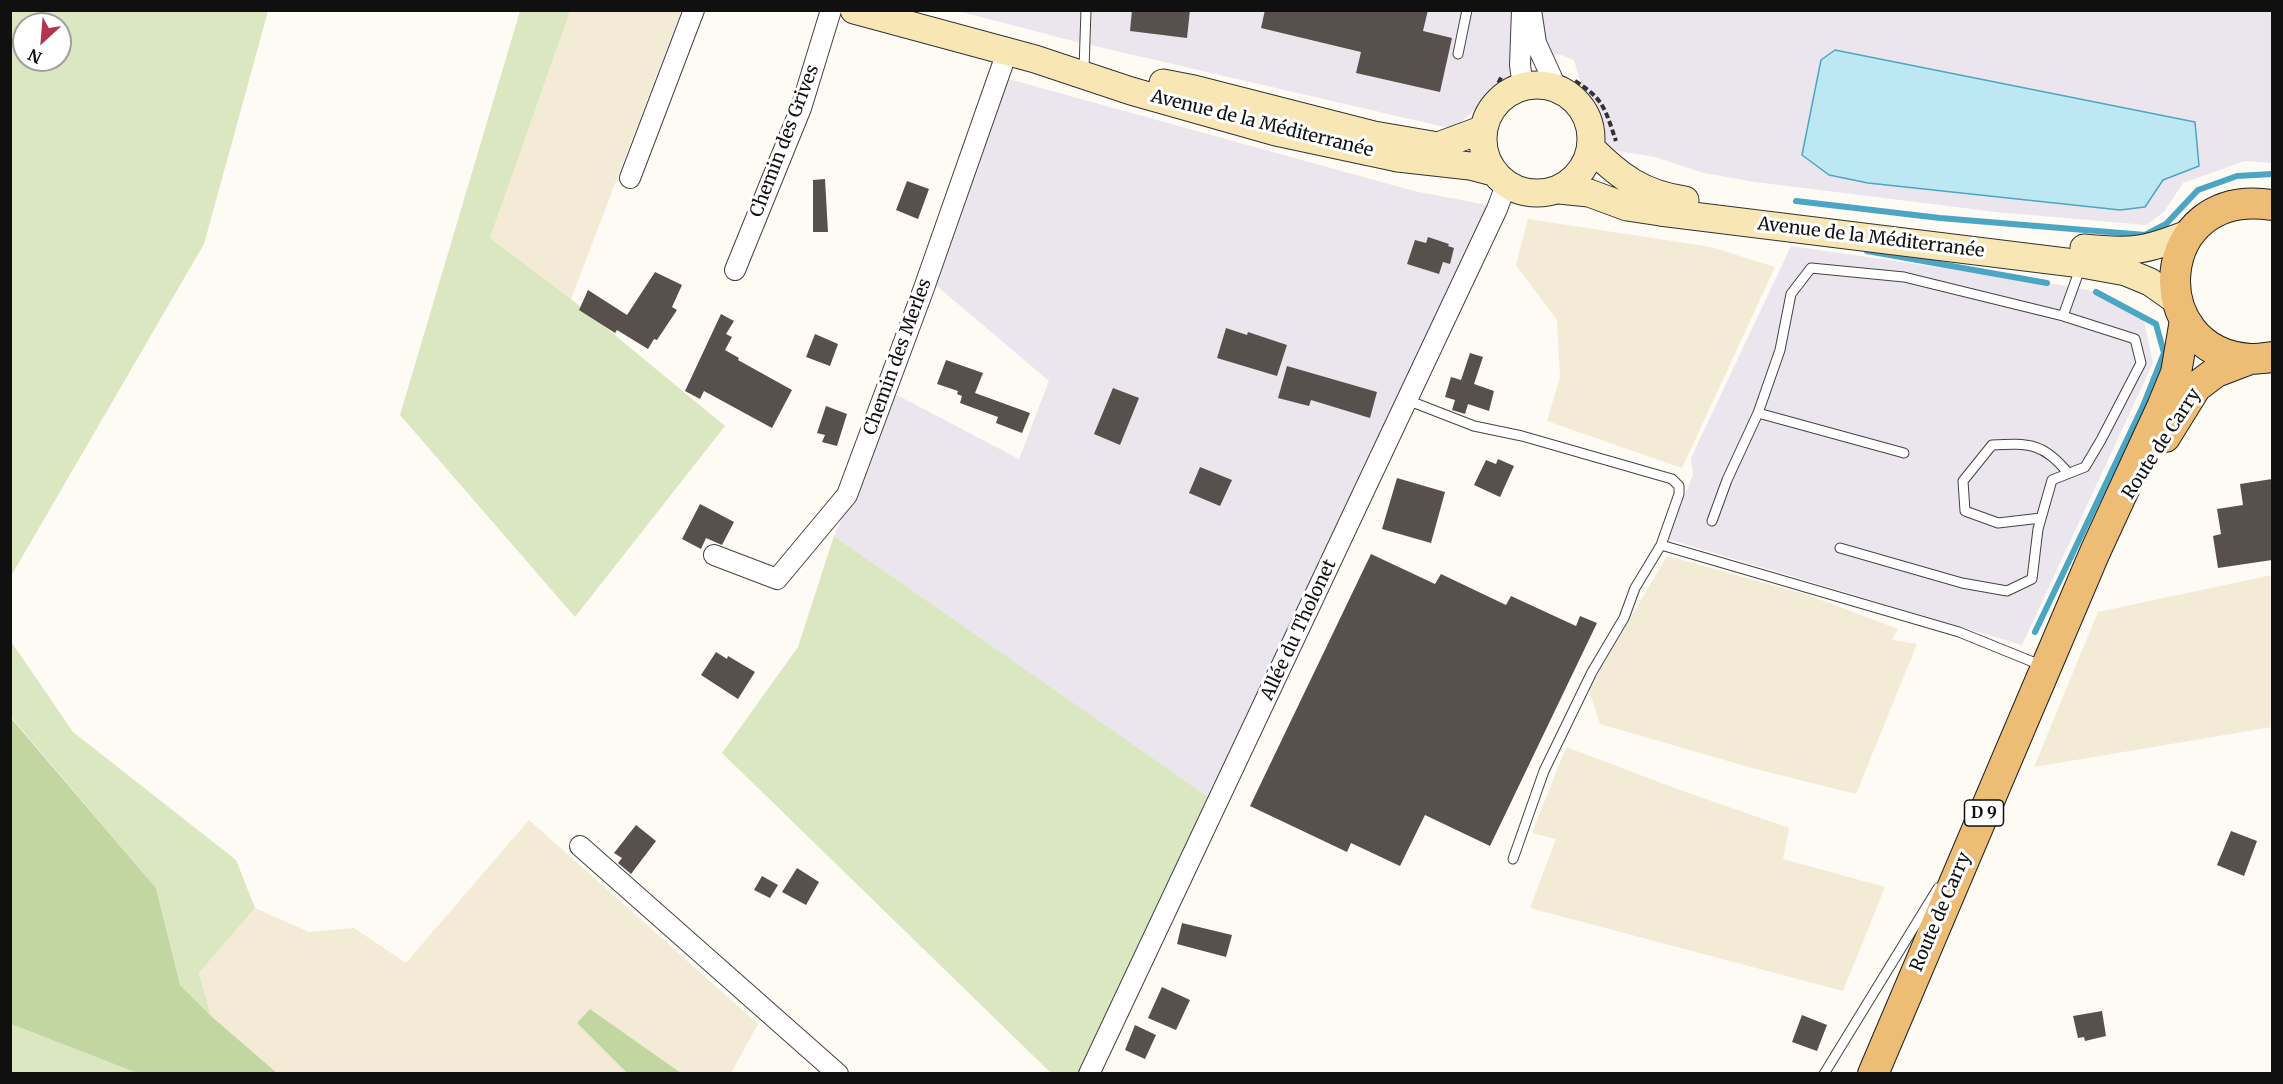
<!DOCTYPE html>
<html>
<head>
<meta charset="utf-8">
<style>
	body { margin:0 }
	#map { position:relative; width:2283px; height:1084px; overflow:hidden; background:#fefaf4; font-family:Merriweather,serif }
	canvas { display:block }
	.frame { position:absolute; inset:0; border:12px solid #101010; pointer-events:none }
	.north { position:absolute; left:12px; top:12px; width:60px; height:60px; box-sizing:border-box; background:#fff; border:2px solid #9f9f9f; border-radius:50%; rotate:206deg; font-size:16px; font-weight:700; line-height:24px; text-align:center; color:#101010 }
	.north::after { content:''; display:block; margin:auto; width:21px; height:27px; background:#b6334f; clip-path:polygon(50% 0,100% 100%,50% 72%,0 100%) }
</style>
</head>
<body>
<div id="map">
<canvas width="2283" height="1084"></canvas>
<div class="frame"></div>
<div class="north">N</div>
</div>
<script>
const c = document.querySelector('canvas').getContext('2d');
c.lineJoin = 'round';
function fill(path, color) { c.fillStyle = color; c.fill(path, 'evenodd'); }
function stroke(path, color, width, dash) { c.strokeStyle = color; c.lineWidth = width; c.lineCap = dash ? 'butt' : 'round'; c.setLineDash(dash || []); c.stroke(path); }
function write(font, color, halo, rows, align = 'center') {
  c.font = font + ' Merriweather,serif'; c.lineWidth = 6; c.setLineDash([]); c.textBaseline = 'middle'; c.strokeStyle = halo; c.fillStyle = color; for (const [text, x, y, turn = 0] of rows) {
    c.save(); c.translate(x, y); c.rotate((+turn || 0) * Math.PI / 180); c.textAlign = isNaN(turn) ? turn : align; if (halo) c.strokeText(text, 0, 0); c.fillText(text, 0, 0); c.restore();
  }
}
const industrial = new Path2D(`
	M958,11H2272V163L2245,161L2183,183L2164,212L2146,225L1996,212L1755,182L1704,173L1655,157L1599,148L1574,60L1558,54L1515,70L1485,101L1453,129L1069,40Z
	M1005,78L1414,191L1492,206L1217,804L834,536L895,394L1019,459L1049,381L931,281Z
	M1791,246L2074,287L2096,292L2143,315L2153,363L2022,645L1667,539L1693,475L1691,458Z`);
const farmland = new Path2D(`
	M570,11H681L571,299L490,238Z
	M1528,219L1711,247L1775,267L1682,468L1547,421L1560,377L1557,320L1516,265Z
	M1667,556L1808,595L1898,629L1892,640L1917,644L1856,794L1752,768L1600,724L1589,689Z
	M2272,575V727L2034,767L2098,612Z
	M1566,747L1680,790L1789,828L1783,859L1885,887L1843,991L1530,908L1556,839L1532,833Z
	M529,820L758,1024L731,1073H681L590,1009L577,1023L627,1073H277L211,1016L199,973L255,908L309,932L354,928L406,963Z`);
const green = new Path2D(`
	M11,10L268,11L204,244L11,576ZM24,24H60V60H24Z
	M520,11H570L490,238L571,299L725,426L575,617L400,415Z
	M834,536L1208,797L1079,1073H1051L722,753L798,647Z
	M10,640L73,732L236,860L255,908L199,973L211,1016L180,985L156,888L11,717Z
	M11,1024L137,1073H11Z`);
const forest = new Path2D(`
	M10,717L156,888L180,985L211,1016L277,1073H137L11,1024Z
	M590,1009L681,1073H627L577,1023Z`);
const water = new Path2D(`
	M1835,50L2195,122L2199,166L2163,180L2145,207L2120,210L1868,183L1829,175L1802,155L1821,60Z`);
const stream = new Path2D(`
	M1796,201L1940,218L2145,235L2166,224L2198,190L2237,176L2272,174
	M1867,251L2047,283
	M2035,632L2143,406L2164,353L2156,324L2096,292`);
const building = new Path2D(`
	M1132,10H1190L1187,38L1130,31Z
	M1265,10H1428L1423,31L1452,38L1440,92L1356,73L1361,52L1261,28Z
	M825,179L828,232H813V180Z
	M907,181L929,189L918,219L896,210Z
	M1428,237L1449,244L1448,246L1454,248L1450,264L1443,262L1439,274L1407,264L1415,240L1426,243Z
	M655,272L682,285L672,307L677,310L657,340L654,339L648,349L617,330L615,333L579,310L588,290L627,315Z
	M721,314L734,321L726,334L732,337L725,350L739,358L738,360L792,390L772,428L704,391L700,399L685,391Z
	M1226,328L1247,335L1248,332L1287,345L1277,376L1217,358Z
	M815,334L838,344L830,366L806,357Z
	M1470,353L1483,357L1474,384L1494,391L1489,411L1468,404L1465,414L1452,410L1455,400L1445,397L1451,377L1461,380Z
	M946,360L983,373L975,393L1030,413L1022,433L996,423L998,417L960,403L962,396L957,394L958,391L937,384Z
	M1287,366L1377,392L1370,418L1311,400L1309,406L1278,398Z
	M1113,388L1139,398L1120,445L1094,434Z
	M826,406L847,414L837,446L822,442L825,435L817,433Z
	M1498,459L1514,466L1500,497L1474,485L1486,460L1496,464Z
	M1200,467L1232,480L1220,506L1189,493Z
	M1397,478L1445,492L1431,543L1382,529Z
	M2272,479V560L2218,568L2213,536L2221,534L2217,509L2243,505L2240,484Z
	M700,504L734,522L722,545L706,538L701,549L682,539Z
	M1371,554L1435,584L1441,574L1506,605L1511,596L1576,626L1580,616L1597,623L1490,846L1425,815L1400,866L1351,843L1347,852L1250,806Z
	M716,652L727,659L728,656L755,672L738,699L701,675Z
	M636,825L656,841L631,874L618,863L622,858L614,853Z
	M2231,831L2257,841L2244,876L2217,865Z
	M797,868L819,882L806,905L782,892Z
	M762,876L778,885L770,898L754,890Z
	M1182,923L1232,935L1226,957L1177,944Z
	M1162,987L1190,1000L1176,1030L1148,1018Z
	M2102,1011L2106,1036L2085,1041L2084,1037L2078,1038L2073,1016Z
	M1802,1015L1827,1025L1817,1051L1792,1042Z
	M1135,1025L1156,1035L1145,1059L1125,1050Z`);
const path = new Path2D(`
	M1575,81C1604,99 1605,109 1616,141
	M1486,107L1502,76`);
const service = new Path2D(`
	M1458,54L1467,10
	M1084,69L1086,10
	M1407,400L1474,426L1522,436L1672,479L1679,486V494L1661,545L1959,632L2043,666
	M1904,453L1758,413L1780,350L1791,294L1811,268L1904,277L2063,316L2081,266
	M2041,518L1998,523L1965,511L1963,481L1992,445C2029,443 2044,443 2068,473
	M1712,521L1727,480L1758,413
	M1840,548L1962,583L2007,591L2032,579L2038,529L2052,480L2085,467L2101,440L2141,363L2135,339L2063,316
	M1513,859L1544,771L1592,672L1624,618L1635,588L1661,545
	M1824,1074L1938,888`);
const minor = new Path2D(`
	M1522,10L1520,65L1523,87
	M1531,10L1536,43L1557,89
	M630,178L694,10
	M735,270L801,108L831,10
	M714,555L777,579L847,495L924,288L1007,52
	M580,846L838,1074
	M1089,1074L1497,209L1506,185`);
const secondary = new Path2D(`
	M854,10L1035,59L1131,91L1276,132L1398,158L1470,166L1493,172
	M1163,83L1194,89L1374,135L1438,146L1484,129
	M1483 139a54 54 0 1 1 108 0a54 54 0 1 1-108 0Z
	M1591,148C1620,177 1643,194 1685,200
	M1559,190L1589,193L1627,207L1660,212L2082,264L2126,272L2150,282L2177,301
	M2084,248C2131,253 2146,251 2190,233`);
const primary = new Path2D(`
	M2272,205C2152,186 2142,352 2250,359C2257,359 2265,358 2272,357
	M2165,437L2196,387L2216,372L2250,359
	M1873,1074L2095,552L2162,407L2176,373L2185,320`);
const shields = [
	[1984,813,39]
];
const shieldNames = [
	["D 9",1984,813]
];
const streetNames = [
	["Avenue de la Méditerranée",1262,124,14],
	["Chemin des Grives",785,141,-69],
	["Avenue de la Méditerranée",1871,238,7],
	["Chemin des Merles",898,357,-70],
	["Route de Carry",2162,444,-57],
	["Allée du Tholonet",1299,630,-65],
	["Route de Carry",1941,912,-67]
];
fill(industrial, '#ebe6ee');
fill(farmland, '#f3ebd5');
fill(green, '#dae7c0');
fill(forest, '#c1d6a0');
fill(water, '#bde7f2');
stroke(water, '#4aa6c3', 1.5);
stroke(stream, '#4aa6c3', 6);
fill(building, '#58504d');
stroke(service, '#434343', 11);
stroke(minor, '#434343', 22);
stroke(secondary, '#323232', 29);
stroke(primary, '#212121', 32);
stroke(path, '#323232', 4, [6, 3]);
stroke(service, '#fff', 9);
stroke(minor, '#fff', 20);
stroke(secondary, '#f8e6b5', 27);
stroke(primary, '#edbc75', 30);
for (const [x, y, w] of shields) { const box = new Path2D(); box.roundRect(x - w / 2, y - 13, w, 26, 4.5); c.fillStyle = '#fff'; c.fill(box); stroke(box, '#101010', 1.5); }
write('bold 16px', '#101010', null, shieldNames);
write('18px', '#101010', '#fff', streetNames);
</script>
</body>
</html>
